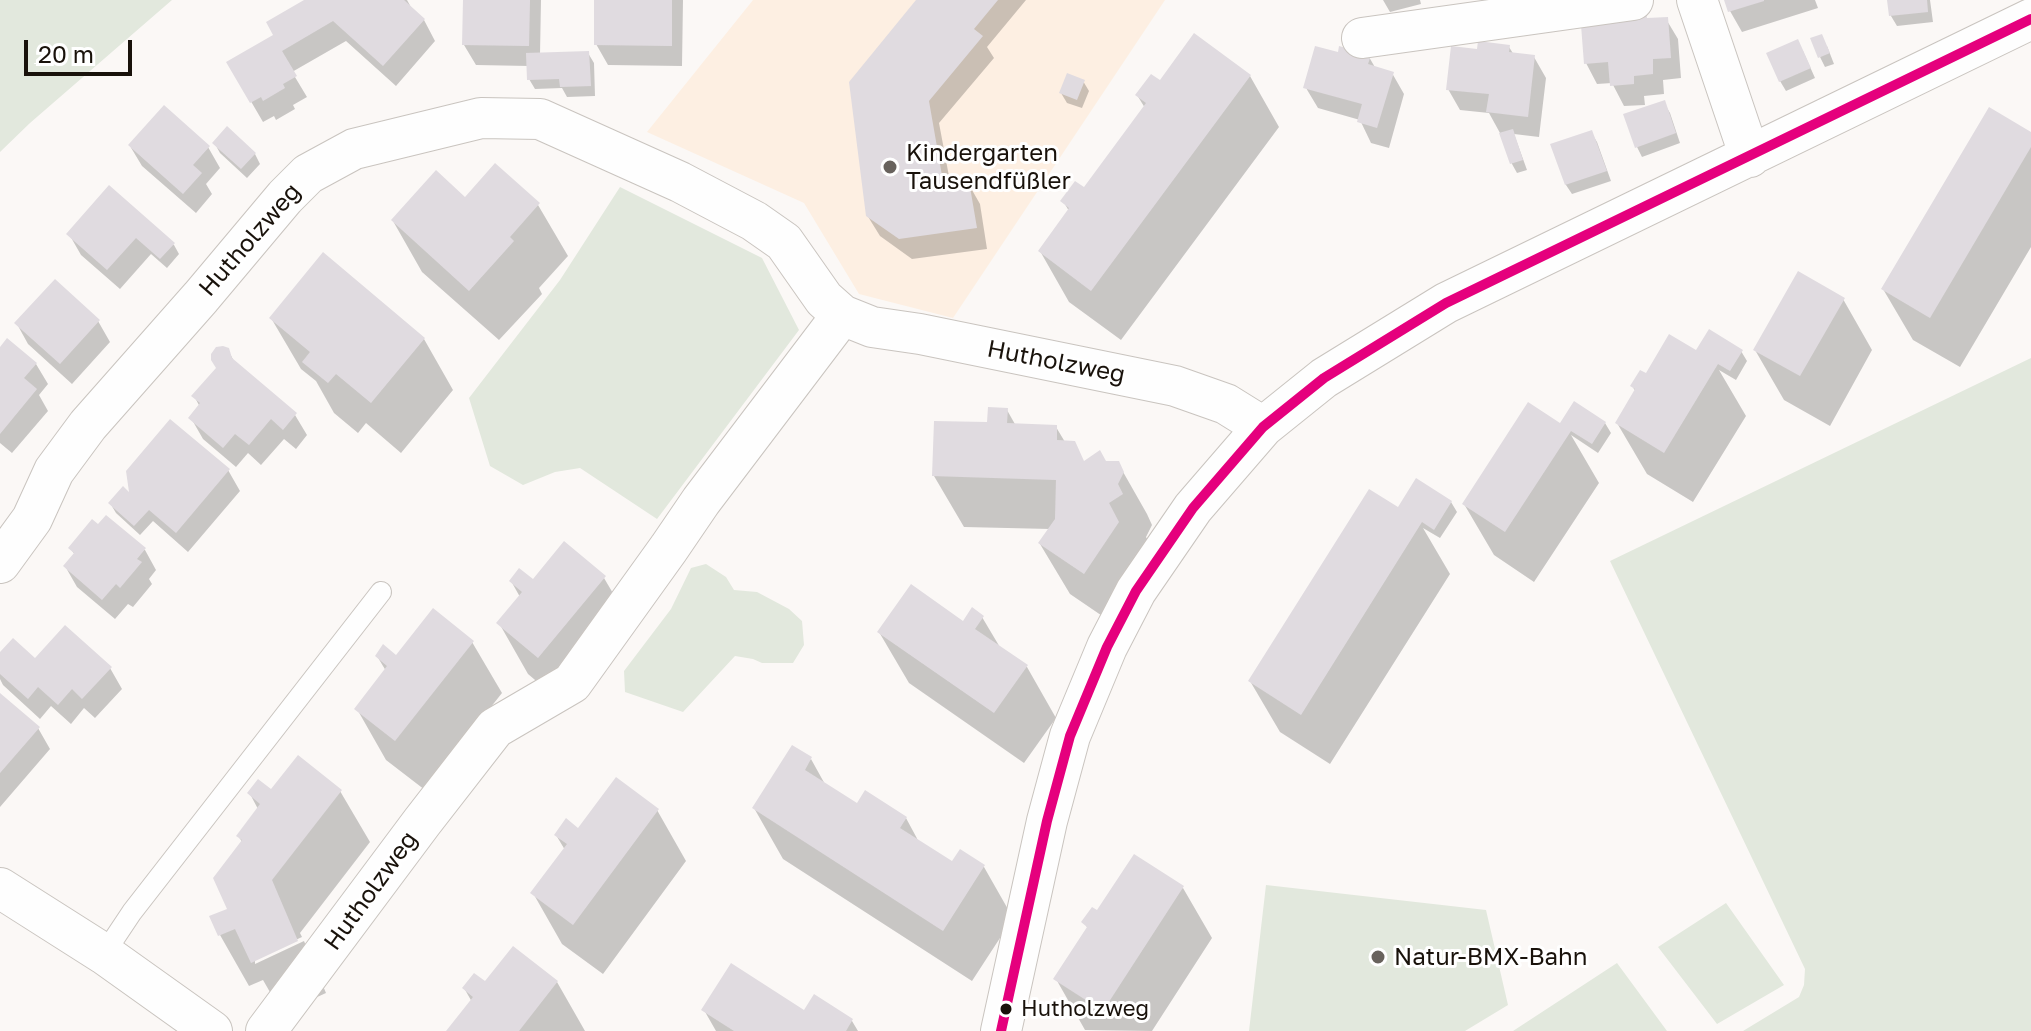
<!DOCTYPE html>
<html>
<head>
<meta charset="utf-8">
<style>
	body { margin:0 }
	#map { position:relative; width:2031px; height:1031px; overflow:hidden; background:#fbf8f6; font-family:"Golos Text",sans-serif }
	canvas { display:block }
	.scale { position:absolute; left:24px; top:40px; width:108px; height:36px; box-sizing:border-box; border:4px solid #19120b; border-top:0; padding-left:10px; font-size:24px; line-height:28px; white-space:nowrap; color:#19120b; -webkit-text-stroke:6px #fff; paint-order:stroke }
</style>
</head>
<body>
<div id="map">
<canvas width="2031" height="1031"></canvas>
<div class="scale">20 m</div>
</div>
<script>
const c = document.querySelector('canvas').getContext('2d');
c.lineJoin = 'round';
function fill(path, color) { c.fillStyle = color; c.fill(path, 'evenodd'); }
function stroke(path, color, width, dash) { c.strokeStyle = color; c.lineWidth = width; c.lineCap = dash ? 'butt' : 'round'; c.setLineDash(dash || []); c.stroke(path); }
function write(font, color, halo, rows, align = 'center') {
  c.font = font + ' "Golos Text",sans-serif'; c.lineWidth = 6; c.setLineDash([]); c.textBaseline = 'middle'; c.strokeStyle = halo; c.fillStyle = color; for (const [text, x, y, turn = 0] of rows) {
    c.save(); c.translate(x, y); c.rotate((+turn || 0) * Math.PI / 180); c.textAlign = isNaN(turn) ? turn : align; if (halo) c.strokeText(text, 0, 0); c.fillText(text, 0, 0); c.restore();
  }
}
const built = new Path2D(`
	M753,0H1165L953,318L859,294L804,203L647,132Z`);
const green = new Path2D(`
	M0,0H172L30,123L0,152Z
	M620,187L762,258L799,330L657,519L580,468L555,472L523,485L490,466L469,398L560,280Z
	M2031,358V1031H1743L1799,997L1804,985L1805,969L1610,561Z
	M706,564L726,577L734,590L757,592L789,609L802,621L804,645L793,663H762L753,659L735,656L683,712L625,692L624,671L671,609L691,568Z
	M1266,885L1486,910L1508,1005L1465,1031H1249Z
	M1726,903L1784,985L1717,1024L1658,947Z
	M1617,963L1667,1031H1513Z`);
const shadow = new Path2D(`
	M308,0H407L413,11L424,20L435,41L396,86L346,41L292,72L307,97L293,105L295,109L276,120L274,116L263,122L228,62L276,35Z
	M465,0H541L540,55L588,53L594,63L595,96L567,97L562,88L535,89L529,79V66L476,65L464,45Z
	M596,0H683L682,66L608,65L596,44Z
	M918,0H1026L987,47L994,58L939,123L951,187L968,183L980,204L987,249L912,259L880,236L867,215Z
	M1383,0H1420L1421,4L1390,12Z
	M1726,0H1815L1818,8L1742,32L1730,11Z
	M1889,0H1930L1933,22L1897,26L1891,16Z
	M1666,19L1678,39L1681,78L1663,80L1664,94L1644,96L1645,105L1624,106L1612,83L1597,84L1586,63L1648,20Z
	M1827,46L1834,64L1825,67L1820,57Z
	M1509,47L1514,55L1534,57L1546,78L1539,137L1514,134L1527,170L1517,173L1512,164L1500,133L1489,113L1460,110L1448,89L1479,51Z
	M1803,51L1815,78L1786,91L1780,81Z
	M1339,55L1369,57L1376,69L1392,73L1404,94L1389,148L1371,143L1360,120L1318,108L1306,88Z
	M1250,76L1279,127L1121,340L1069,302L1040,251L1069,211L1063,201L1085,190L1145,108L1137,95L1160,83Z
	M1083,81L1089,91L1082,108L1067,103L1061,93Z
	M1664,103L1670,113L1680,143L1642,157L1637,147Z
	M1591,132L1597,142L1611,181L1572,194L1566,185L1553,146Z
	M2031,135V247L1960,367L1913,340L1883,289Z
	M215,144L255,154L260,164L247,178L220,153Z
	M130,146L208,147L220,168L206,184L212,194L196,213L142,166Z
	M110,188L174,245L179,254L167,268L151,254L120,289L81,255L69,234Z
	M466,200L538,205L568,256L539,288L542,294L499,340L422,272L393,221Z
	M1843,299L1872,350L1830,426L1784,400L1755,350Z
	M271,318L424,339L453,390L401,453L366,423L358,433L334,413L316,381L301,369Z
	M98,321L110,342L72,384L28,344L17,324Z
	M0,350L36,364L48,384L39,395L48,411L12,453L0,443Z
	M228,350L235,363L295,415L307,435L296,449L284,439L261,465L248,453L236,467L203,439L191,418L200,407L194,396L218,368Z
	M1741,351L1747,361L1736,380L1719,370L1746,416L1693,502L1647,474L1617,423L1636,392L1632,386L1701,356Z
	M1007,410L1016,426L1056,427L1065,442L1085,463H1118L1147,514L1152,525L1146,537L1151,546L1136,555L1147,574L1114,624L1070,594L1040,544L1050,529L964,527L934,476Z
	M1605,423L1611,433L1598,453L1571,435L1599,483L1534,582L1494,555L1464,504L1566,430Z
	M228,470L240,491L188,552L153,521L140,535L116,513L110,503L135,500Z
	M1451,502L1457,512L1440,538L1423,528L1450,574L1330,764L1280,732L1250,681L1404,513Z
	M98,527L145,550L156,570L149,579L152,584L133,607L128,604L115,619L77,587L65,566L75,555L70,548Z
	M604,578L634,629L568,708L528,674L499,623L520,597L511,581L533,582Z
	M982,617L1001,649L1027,667L1056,718L1024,763L909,683L879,632L963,623Z
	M472,642L502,693L425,790L386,760L357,709L386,671L377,656L397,658Z
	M0,655L35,661L110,668L122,689L95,718L84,708L71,724L51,706L40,719L3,685L0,679Z
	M0,696L38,728L50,749L0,807Z
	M811,759L826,786L857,806L906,818L920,844L952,864L960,852L984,867L1013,918L972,981L783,859L754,808Z
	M340,791L370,842L300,933L302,937L255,959V964L304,941L326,993L282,1013L263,980L249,986L220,935L229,910L243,843L238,836L258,809L250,794Z
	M657,810L686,861L603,974L562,944L533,893L565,850L556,835Z
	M1183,888L1212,938L1152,1031L1085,1030L1056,979L1088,929L1084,922L1098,913Z
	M557,982L585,1031H450L472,1002L464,988Z
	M704,1010L805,1013L852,1021L858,1031H716Z`);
const building = new Path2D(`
	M304,0H404L425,19L383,66L333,21L282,51L297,76L283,84L285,88L263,101L261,97L250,103L226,62L273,35L266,22Z
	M463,0H530L529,46L462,45Z
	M594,0H672V46L594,45Z
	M916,0H998L974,29L983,36L929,101L944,187L969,181L977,228L899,239L866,216L849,82Z
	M1724,0H1764V1L1728,12Z
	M1887,0H1927L1928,12L1889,16Z
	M1646,13L1647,18L1668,17L1671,58L1653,59V74L1634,76V84L1610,86L1608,62L1584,64L1581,25Z
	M1194,33L1251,75L1091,291L1038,251L1069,208L1060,201L1075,181L1084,187L1146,103L1135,95L1151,74L1160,80Z
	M1822,34L1830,53L1818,58L1810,38Z
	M1798,39L1811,68L1779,82L1766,53Z
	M1478,41L1510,45L1509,52L1535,55L1528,117L1486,112L1489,94L1446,90L1451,46L1477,49Z
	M1315,46L1338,52L1339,46L1371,55L1368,64L1394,72L1377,128L1357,122L1362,104L1303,88Z
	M589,51L591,86L560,87L559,79L527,80L526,53Z
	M1067,73L1085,80L1077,100L1059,93Z
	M1665,100L1676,133L1635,148L1623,114Z
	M164,105L210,146L193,165L202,173L183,194L128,145Z
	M1989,107L2031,132V147L1930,318L1881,289Z
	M227,126L256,153L241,169L212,143Z
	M1513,129L1523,160L1510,164L1499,133Z
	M1592,130L1607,171L1565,185L1550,144Z
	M495,163L540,203L510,237L514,241L469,291L391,220L436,170L465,197Z
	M109,185L175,243L160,259L136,238L107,270L66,234Z
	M323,252L425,338L371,403L336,374L328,383L302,362L310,352L269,318Z
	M1798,271L1845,298L1800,376L1753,350Z
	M55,279L100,320L60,364L14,323Z
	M1709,329L1743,350L1730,371L1718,364L1664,453L1615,423L1635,389L1630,386L1640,370L1646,373L1669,334L1696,350Z
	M7,338L37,363L24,378L37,389L0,434V347Z
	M223,346L229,348L232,358L297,413L283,430L271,419L249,445L235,434L223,448L188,418L200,403L191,396L216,368L211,360V354L216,347Z
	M1574,401L1606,422L1592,444L1571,431L1505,532L1462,504L1528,402L1560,423Z
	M988,407L1008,408L1007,423L1057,425V440L1075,441L1084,461L1100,450L1106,461H1119L1124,472L1118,484L1123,494L1109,503L1119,522L1084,574L1038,543L1055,519L1056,480L932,476L934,421L987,422Z
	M170,419L230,469L176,533L149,510L134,526L108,503L123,486L129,492L126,471Z
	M1416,478L1452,501L1434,530L1422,522L1301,715L1248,681L1369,489L1398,507Z
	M106,515L146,548L137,559L142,562L120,588L116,584L102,600L63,566L74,553L68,548L92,519L98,524Z
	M564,541L606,576L538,658L496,623L522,592L509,581L519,568L533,579Z
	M911,584L963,621L972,607L984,616L975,629L1028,665L994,713L877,632Z
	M433,608L474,641L395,741L354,709L387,666L375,656L383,644L396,655Z
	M65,625L112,667L82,699L72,689L58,705L38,687L28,699L0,674V652L13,638L35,658Z
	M0,693L40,727L0,773Z
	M792,745L812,757L805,770L857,803L865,790L907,817L900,828L952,861L960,849L985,865L943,931L752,808Z
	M298,755L342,790L272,880L298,941L251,963L235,929L218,936L209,916L227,909L213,878L242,840L236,836L260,804L247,793L258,779L271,789Z
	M616,777L659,809L573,925L530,893L567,844L554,835L566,818L578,828Z
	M1134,854L1184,886L1103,1011L1053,979L1087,927L1081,922L1092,907L1097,910Z
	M513,946L558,981L519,1031H446L473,997L462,988L474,973L485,981Z
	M731,963L804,1010L814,994L853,1019L846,1031H734L701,1010Z`);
const service = new Path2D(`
	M104,954L132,912L381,592`);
const minor = new Path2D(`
	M1697,0L1750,157
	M1362,38L1633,0
	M0,563L32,519L54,471L88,425L201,297L285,197L308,174L354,149L481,118L540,119L680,182L754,221L784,242L824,299L842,315L872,327L920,334L1175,386L1226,404L1263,427
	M0,888L104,954L212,1031
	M266,1031L422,822L495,728L572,683L669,548L701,501L842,315
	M1001,1031L1047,821L1070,736L1107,647L1136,591L1193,508L1263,427L1324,378L1446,303L2031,19`);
const bus1 = new Path2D(`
	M1001,1031L1047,821L1070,736L1107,647L1136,591L1193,508L1263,427L1324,378L1446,303L2031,19`);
const markers = [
	[890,167,8,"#68625d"],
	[1378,957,8,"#68625d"],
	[1006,1009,7,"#19120b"]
];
const busNames = [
	["Hutholzweg",1021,1009]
];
const poiNames = [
	["Kindergarten",906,153],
	["Tausendfüßler",906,181],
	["Natur-BMX-Bahn",1394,957]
];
const streetNames = [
	["Hutholzweg",250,240,-49],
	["Hutholzweg",1056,362,11],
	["Hutholzweg",371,891,-54]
];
fill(built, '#fdefe2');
fill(green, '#e2e8dd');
fill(shadow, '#0003');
fill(building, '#e0dbe0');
stroke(service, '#c9c4bf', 22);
stroke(minor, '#c9c4bf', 42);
stroke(service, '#fefefe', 20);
stroke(minor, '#fefefe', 40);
stroke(bus1, '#e5007d', 10);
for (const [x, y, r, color] of markers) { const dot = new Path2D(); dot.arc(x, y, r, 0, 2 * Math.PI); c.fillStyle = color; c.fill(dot); stroke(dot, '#fff', 3); }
write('22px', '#19120b', '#fff', busNames, 'left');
write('24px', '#19120b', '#fff', poiNames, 'left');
write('24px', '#19120b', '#fff', streetNames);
</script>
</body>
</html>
